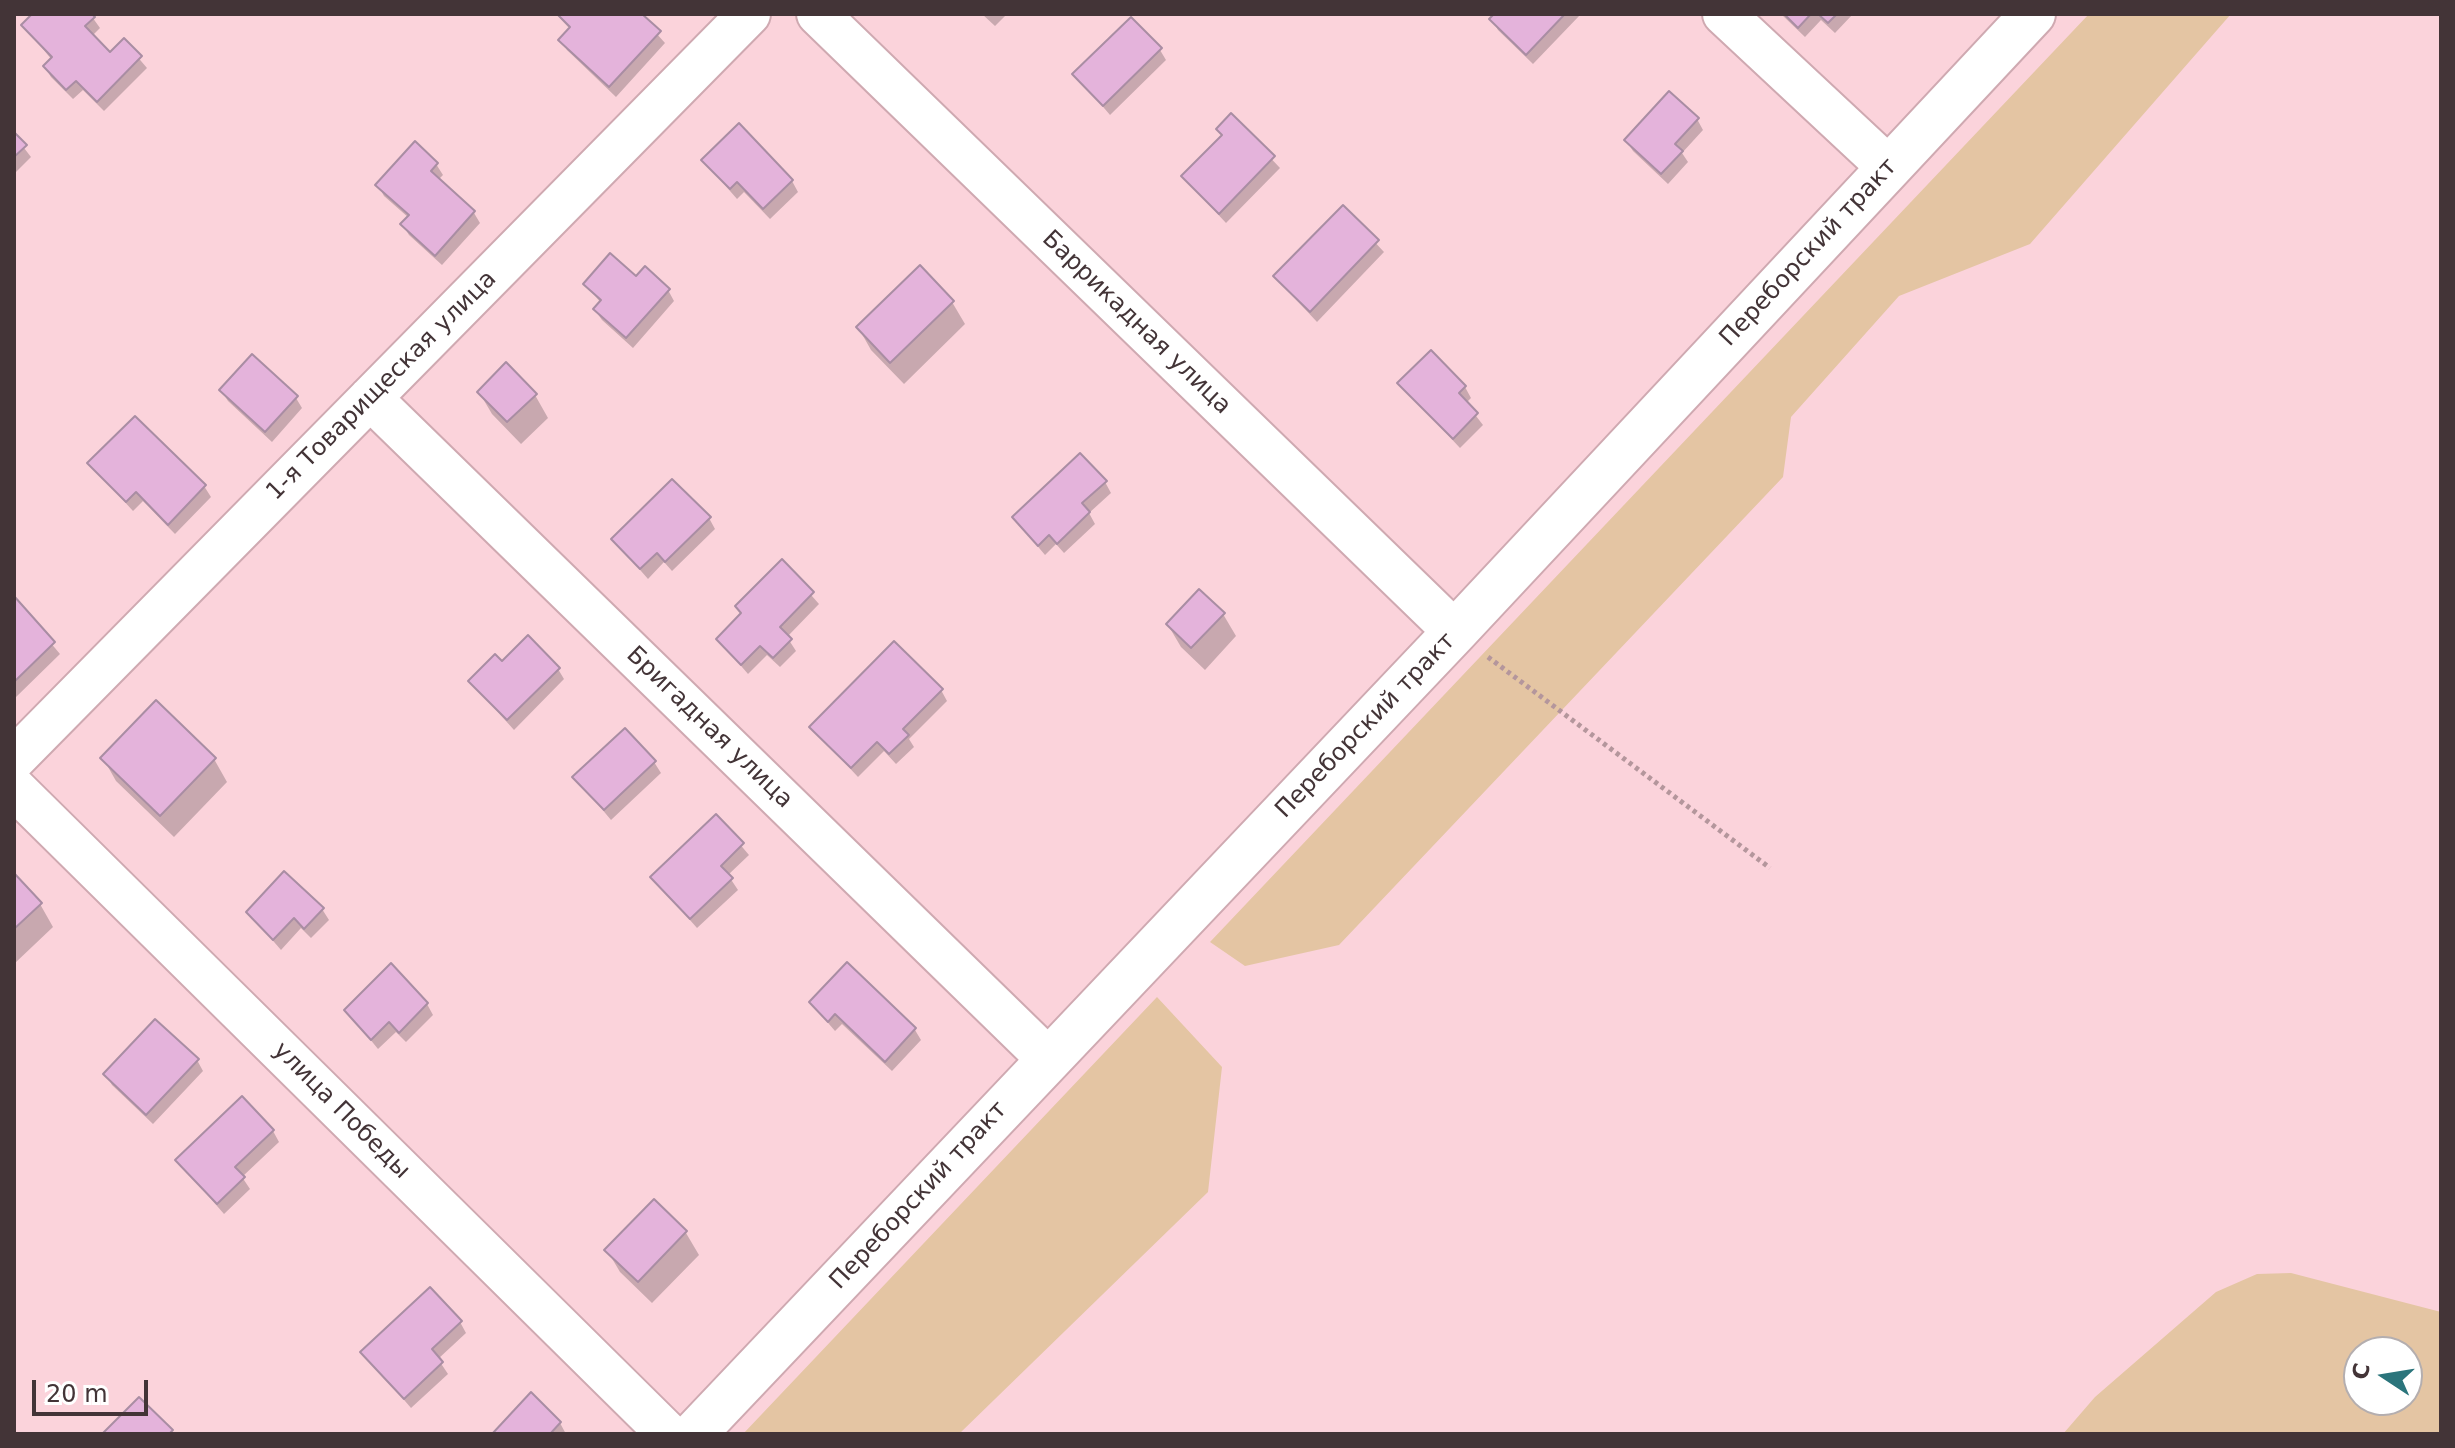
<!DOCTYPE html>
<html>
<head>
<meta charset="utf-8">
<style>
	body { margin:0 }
	#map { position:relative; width:2455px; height:1448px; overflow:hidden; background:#fbd3db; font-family:"DejaVu Sans",sans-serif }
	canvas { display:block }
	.frame { position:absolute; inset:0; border:16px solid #433437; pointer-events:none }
	.north { position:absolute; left:2343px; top:1336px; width:80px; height:80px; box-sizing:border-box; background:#fff; border:2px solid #b4aeaf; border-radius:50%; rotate:282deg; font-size:22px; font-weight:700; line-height:32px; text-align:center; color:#433437 }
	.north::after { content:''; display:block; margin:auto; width:28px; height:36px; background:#2b757c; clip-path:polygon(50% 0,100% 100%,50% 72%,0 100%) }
	.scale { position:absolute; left:32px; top:1380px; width:116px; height:36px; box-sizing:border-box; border:4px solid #433437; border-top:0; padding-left:10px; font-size:24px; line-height:28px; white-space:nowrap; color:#433437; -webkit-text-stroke:6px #fff; paint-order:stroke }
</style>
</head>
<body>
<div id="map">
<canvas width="2455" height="1448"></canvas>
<div class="frame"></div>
<div class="north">С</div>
<div class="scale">20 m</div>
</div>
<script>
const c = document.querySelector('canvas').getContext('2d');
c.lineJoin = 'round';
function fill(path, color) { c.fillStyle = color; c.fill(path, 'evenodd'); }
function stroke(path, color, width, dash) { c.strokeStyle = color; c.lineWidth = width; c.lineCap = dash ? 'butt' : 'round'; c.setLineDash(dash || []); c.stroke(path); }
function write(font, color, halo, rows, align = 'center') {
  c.font = font + ' "DejaVu Sans",sans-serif'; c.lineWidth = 8; c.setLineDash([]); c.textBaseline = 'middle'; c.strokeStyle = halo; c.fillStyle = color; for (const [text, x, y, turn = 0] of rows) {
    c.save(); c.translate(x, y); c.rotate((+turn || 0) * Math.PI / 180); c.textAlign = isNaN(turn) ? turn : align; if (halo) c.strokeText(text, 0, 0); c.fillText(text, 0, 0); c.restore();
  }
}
const green = new Path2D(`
	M2089,14H2231L2030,244L1899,296L1791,417L1783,477L1339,945L1245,966L1210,942Z
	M1157,997L1222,1067L1208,1192L959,1434H743Z
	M2291,1273L2441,1312V1434H2063L2095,1397L2216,1292L2257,1274ZM2359,1352H2407V1400H2359Z`);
const shadow = new Path2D(`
	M35,14H90L100,28L92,36L110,55L124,41L147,68L104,111L83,90L73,99L51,77L45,67L52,60L23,25Z
	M556,14H639L665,43L616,97L567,50L561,40L570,29Z
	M982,14H1007L995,26Z
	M1497,14H1581L1533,64L1498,30L1492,19Z
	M1781,14H1853L1835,33L1821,20L1805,37Z
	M1160,50L1166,60L1110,115L1075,74Z
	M1231,116L1280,168L1226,223L1183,177L1223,136L1219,129Z
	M1697,119L1703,130L1682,153L1688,162L1668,184L1633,151L1626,140Z
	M14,135L31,157L14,174Z
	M703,160L792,181L798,192L770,219L744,192L737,199Z
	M436,164L443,175L438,180L474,213L480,223L442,265L409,235L403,225L409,218L384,196L378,185Z
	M1343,208L1384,252L1317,322L1275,277Z
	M636,279L668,290L674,301L633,348L602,320L595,310L601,303L585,284Z
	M952,302L965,324L904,384L871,350L858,327Z
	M1400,384L1465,387L1471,398L1466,403L1483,425L1460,448Z
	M221,390L296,398L302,408L272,442L228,401Z
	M479,392L535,395L548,418L521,444L492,414Z
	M89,463L204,486L211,497L175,534L143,501L133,511Z
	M1105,482L1111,493L1089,513L1095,524L1064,553L1056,544L1045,555L1014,518Z
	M709,518L715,529L672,571L664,562L648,579L614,540Z
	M782,562L819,604L787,637L796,651L780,667L767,655L748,674L718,639L742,615L737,607Z
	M14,599L60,654L14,699Z
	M1223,614L1236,636L1205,670L1181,647L1168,625Z
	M502,664L558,669L564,679L514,730L470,681Z
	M941,690L947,701L909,739L914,747L896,764L884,751L858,777L811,727Z
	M103,758L214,759L227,782L174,837L116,781Z
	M654,762L661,773L611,820L575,777Z
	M716,816L749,855L728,875L738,890L697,928L652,877Z
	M14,876L40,904L53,927L14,964Z
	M322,909L329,920L311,938L301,928L281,950L249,913Z
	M847,965L915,1030L921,1040L892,1071L842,1024L835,1031L811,1003Z
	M427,1004L433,1015L406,1042L396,1032L378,1049L347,1011Z
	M197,1060L203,1071L153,1124L112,1085L106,1074Z
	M273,1131L279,1142L242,1177L250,1189L224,1214L178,1161Z
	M654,1201L686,1233L699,1255L652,1303L620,1272L607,1250Z
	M460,1322L466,1333L438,1359L448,1374L411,1408L363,1352Z
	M560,1423L566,1434H495Z`);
const building = new Path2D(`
	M32,14H92L95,17L85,26L110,52L124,38L142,56L97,102L76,81L66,90L43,66L52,57L21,25Z
	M557,14H642L661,31L609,87L558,40L570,27Z
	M1494,14H1565L1526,55L1489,19Z
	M1784,14H1811L1798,28Z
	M1818,14H1837L1828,23Z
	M1131,17L1162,48L1103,106L1072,74Z
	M1669,91L1699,118L1675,144L1683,151L1661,174L1624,140Z
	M1231,113L1275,156L1219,214L1181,176L1222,135L1216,129Z
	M739,123L793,180L763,209L737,182L730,189L701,160Z
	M14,132L27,145L14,157Z
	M415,141L438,163L431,171L475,211L435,256L400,224L409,215L375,185Z
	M1343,205L1379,240L1310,312L1273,276Z
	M610,253L636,276L645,266L670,289L626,338L593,309L601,300L583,284Z
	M920,265L954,301L890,363L856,327Z
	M1431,350L1466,386L1459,393L1478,413L1453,439L1397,383Z
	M252,354L298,396L265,432L219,390Z
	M506,362L537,394L507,422L477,392Z
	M135,416L206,485L168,525L136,492L126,502L87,463Z
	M1080,453L1107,481L1082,503L1090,512L1057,544L1049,535L1038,546L1012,517Z
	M672,479L711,517L665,562L657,553L640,569L611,539Z
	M782,559L814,592L780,627L792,639L773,658L760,646L741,665L716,639L741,613L735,606Z
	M1199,589L1225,613L1191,648L1166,624Z
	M14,596L55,642L14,682Z
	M528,635L560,668L507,720L468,681L495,654L502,661Z
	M894,641L943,689L903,729L909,735L889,754L877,742L851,768L809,727Z
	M156,700L216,758L160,816L100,758Z
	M625,728L656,761L604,810L572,777Z
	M716,814L744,843L721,866L733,878L690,919L650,877Z
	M284,871L324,908L304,929L294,918L273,940L246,912Z
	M14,873L42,903L14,929Z
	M847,962L916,1028L885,1062L835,1014L828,1022L809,1002Z
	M391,963L428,1003L399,1033L389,1022L371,1040L344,1010Z
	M155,1019L199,1059L146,1115L103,1074Z
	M242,1096L274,1130L235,1167L245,1177L217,1204L175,1160Z
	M654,1199L687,1231L638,1282L604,1250Z
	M430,1287L462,1321L432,1349L443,1362L404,1399L360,1352Z
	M531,1392L561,1422L550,1434H492Z
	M139,1397L173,1430L169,1434H102Z`);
const path = new Path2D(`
	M1488,657L1770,868`);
const minor = new Path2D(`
	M818,14L1455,632
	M1724,14L1888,167
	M370,398L1048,1059
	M14,759L749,14
	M14,788L668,1434`);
const secondary = new Path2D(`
	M694,1434L1455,632L2033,14`);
const streetNames = [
	["Переборский тракт",1809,253,-47],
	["Баррикадная улица",1136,323,44],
	["1-я Товарищеская улица",382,386,-45],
	["Переборский тракт",1366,726,-46],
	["Бригадная улица",709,728,44],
	["улица Победы",341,1111,45],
	["Переборский тракт",919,1196,-47]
];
fill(green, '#e4c5a3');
fill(shadow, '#0003');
fill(building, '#e4b3db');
stroke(building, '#a98da3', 2);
stroke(minor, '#cfa9b1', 46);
stroke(secondary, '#cfa9b1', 48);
stroke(path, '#b4969c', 5, [4, 4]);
stroke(minor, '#fff', 42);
stroke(secondary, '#fff', 44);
write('24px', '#433437', '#fff', streetNames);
</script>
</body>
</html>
